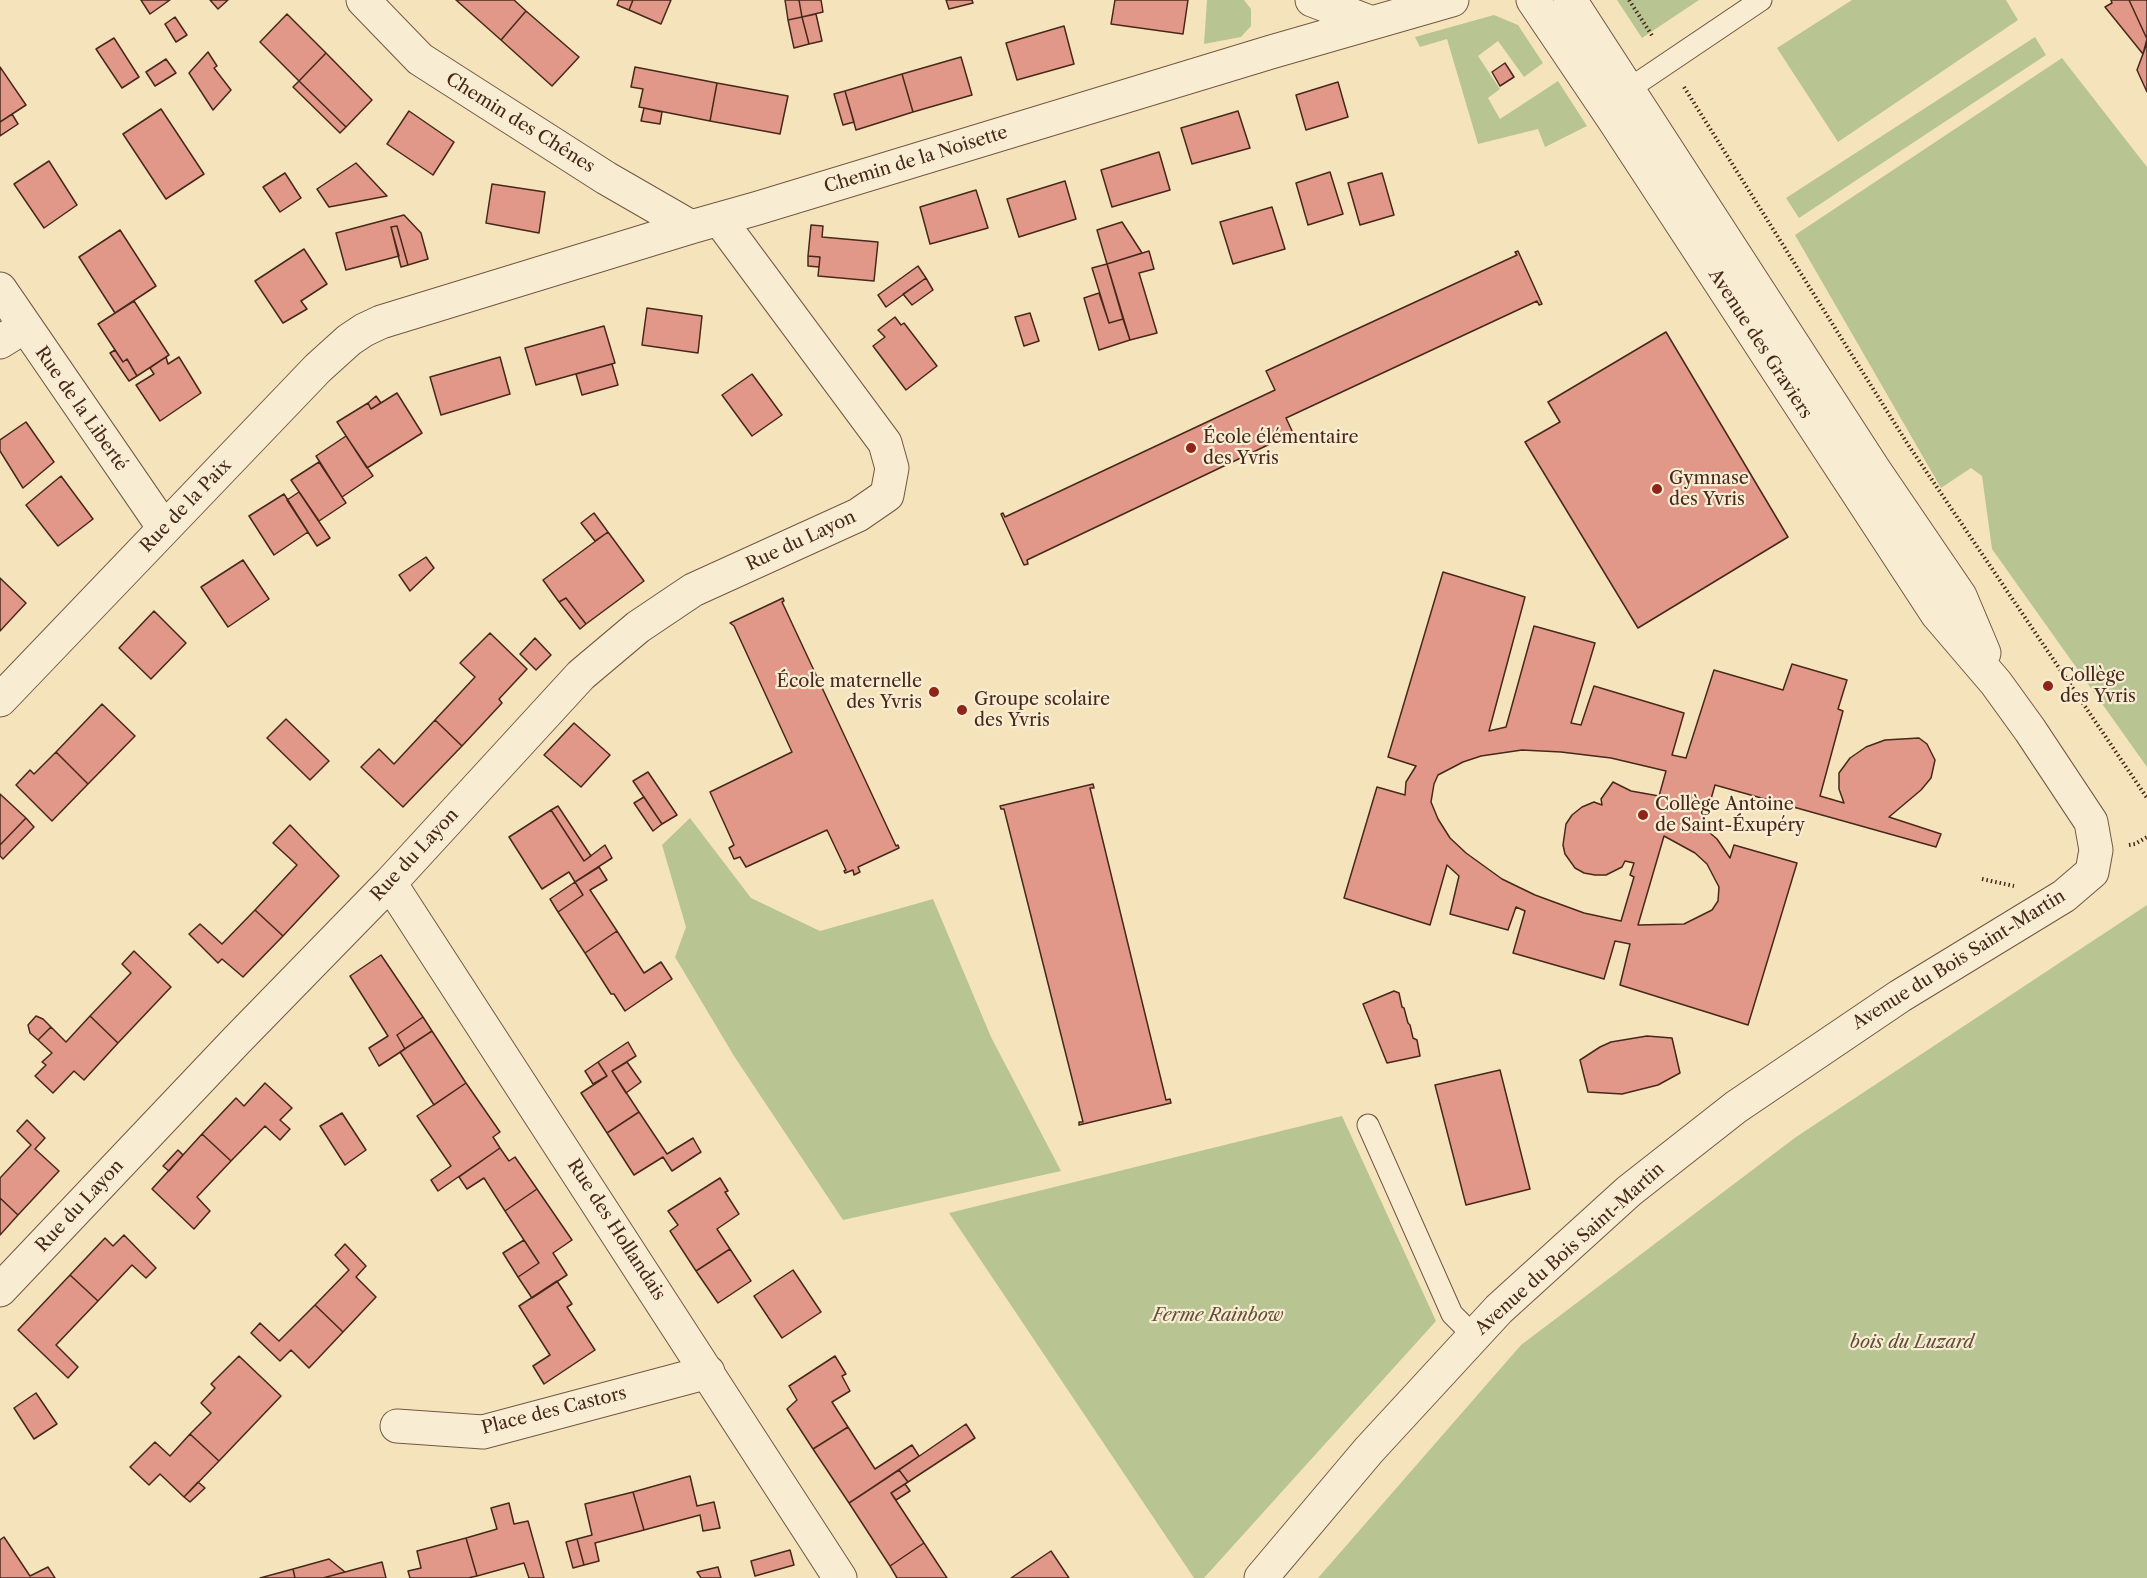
<!DOCTYPE html>
<html>
<head>
<meta charset="utf-8">
<style>
	body { margin:0 }
	canvas { display:block; background:#f5e4bb }
</style>
</head>
<body>
<canvas width="2147" height="1578"></canvas>
<script>
const c = document.querySelector('canvas').getContext('2d');
c.lineJoin = 'round';
function fill(path, color) { c.fillStyle = color; c.fill(path, 'evenodd'); }
function stroke(path, color, width, dash) { c.strokeStyle = color; c.lineWidth = width; c.lineCap = dash ? 'butt' : 'round'; c.setLineDash(dash || []); c.stroke(path); }
function write(font, color, halo, rows, align = 'center') {
  c.font = font + ' "Libre Caslon Text",serif'; c.lineWidth = 4.5; c.setLineDash([]); c.textBaseline = 'middle'; c.strokeStyle = halo; c.fillStyle = color; for (const [text, x, y, turn = 0] of rows) {
    c.save(); c.translate(x, y); c.rotate((+turn || 0) * Math.PI / 180); c.textAlign = isNaN(turn) ? turn : align; if (halo) c.strokeText(text, 0, 0); c.fillText(text, 0, 0); c.restore();
  }
}
const green = new Path2D(`
	M1207,0H1244L1251,9V26L1241,37L1204,44Z
	M1617,0H1699L1642,38Z
	M1852,0H2006L2018,20L1838,142L1777,48Z
	M1494,15L1518,25L1543,63L1524,77L1498,41L1478,56L1500,89L1488,98L1500,119L1558,81L1587,126L1545,147L1538,129L1478,144L1447,39L1420,47L1415,37Z
	M2035,37L2046,55L1799,218L1786,198Z
	M2062,58L2147,167V767L1992,549L1982,476L1971,468L1941,488L1795,235Z
	M690,818L751,898L820,931L933,899L991,1037L1061,1171L843,1220L734,1056L675,957L686,927L662,845Z
	M2147,905V1578H1318L1521,1345L1796,1137Z
	M1342,1116L1436,1321L1204,1578H1194L949,1213Z`);
const building = new Path2D(`
	M141,0H170L150,14Z
	M210,0H228L218,9Z
	M456,0H514L526,11L501,40Z
	M619,0H633L629,10L617,5Z
	M633,0H671L661,24L629,10Z
	M785,0H799L802,17L788,20Z
	M799,0H821L823,12L802,17Z
	M946,0H972L973,3L949,9Z
	M1115,0H1188L1183,34L1111,24Z
	M2111,0H2129L2147,39L2143,54L2105,7L2112,3Z
	M2129,0H2147V39Z
	M526,11L579,57L552,86L501,40Z
	M287,14L326,53L299,81L260,42Z
	M816,14L822,41L809,44L802,17Z
	M175,17L187,35L176,42L165,24Z
	M802,17L809,44L794,48L788,20Z
	M1064,26L1074,64L1017,80L1006,43Z
	M114,38L139,77L122,88L96,49Z
	M2147,43V92L2137,70Z
	M208,52L217,66L214,68L231,90L213,110L189,73Z
	M326,53L372,100L346,127L299,81Z
	M961,57L972,95L913,112L902,74Z
	M166,59L176,73L155,86L146,72Z
	M1505,63L1514,77L1500,86L1492,72Z
	M0,67L26,105L0,122Z
	M635,67L717,83L710,121L639,107L643,89L631,87Z
	M902,74L913,112L856,130L845,91Z
	M299,81L346,127L340,133L293,87Z
	M1338,82L1348,117L1306,130L1296,95Z
	M717,83L788,96L780,134L710,121Z
	M845,91L854,122L843,125L834,94Z
	M644,108L662,112L660,124L641,121Z
	M161,109L204,174L166,199L123,134Z
	M409,111L454,142L433,175L387,144Z
	M1238,111L1250,148L1192,164L1181,128Z
	M12,114L18,124L0,136V122Z
	M1159,152L1170,190L1112,207L1101,170Z
	M49,161L77,205L44,228L14,184Z
	M356,163L387,196L329,207L317,189Z
	M1330,172L1343,214L1308,225L1296,183Z
	M285,173L301,198L280,212L263,187Z
	M1382,173L1394,215L1360,225L1348,183Z
	M1065,181L1076,219L1019,237L1007,199Z
	M492,184L545,192L539,233L486,223Z
	M976,190L988,228L930,244L920,207Z
	M1272,207L1285,249L1233,264L1220,222Z
	M404,215L421,233L428,259L408,265L397,226L391,227L399,256L346,270L336,233Z
	M1122,222L1142,253L1107,264L1097,230Z
	M811,225L823,226L822,237L878,242L874,281L818,276L820,257L808,256Z
	M397,226L408,265L401,267L391,227Z
	M120,230L156,286L115,313L79,257Z
	M304,249L327,284L301,301L307,309L283,323L255,281Z
	M1149,251L1154,269L1139,273L1157,333L1130,340L1107,264Z
	M1518,251L1542,304L1539,305L1537,301L1286,418L1293,433L1027,560L1028,564L1024,565L1001,514L1003,513L1005,517L1275,390L1266,371L1517,255L1515,252Z
	M808,256L820,257L819,267L808,266Z
	M1107,264L1123,319L1109,323L1092,268Z
	M918,266L926,278L886,307L878,295Z
	M926,278L933,290L912,305L903,294Z
	M1099,293L1109,323L1123,319L1130,340L1099,350L1084,298Z
	M134,301L169,355L137,376L127,359L123,362L98,324Z
	M647,308L702,316L698,353L642,345Z
	M1030,313L1039,341L1024,346L1015,317Z
	M895,317L901,325L904,323L937,366L906,390L873,346L885,337L878,330Z
	M604,326L615,363L536,385L525,348Z
	M1666,332L1788,537L1638,628L1525,442L1560,422L1548,402Z
	M115,350L123,362L127,359L137,376L129,381L110,353Z
	M166,357L168,364L179,357L201,393L160,421L136,385L154,374L150,368Z
	M500,357L510,394L441,415L430,377Z
	M612,364L618,385L582,395L576,374Z
	M752,374L782,415L752,436L722,395Z
	M397,393L422,433L367,468L337,422L368,403L371,409Z
	M376,396L381,403L371,409L368,403Z
	M26,422L54,462L23,488L0,451V440Z
	M346,436L373,476L342,497L316,456Z
	M319,462L346,503L319,521L291,480Z
	M61,476L93,519L58,546L26,505Z
	M299,492L330,538L317,546L287,500Z
	M284,494L308,532L274,555L249,516Z
	M594,513L608,532L595,541L581,523Z
	M608,532L644,581L586,624L566,598L559,602L543,580Z
	M426,557L434,568L410,591L399,575Z
	M243,560L269,599L228,627L201,587Z
	M1443,572L1525,597L1489,731L1506,727L1534,626L1595,643L1571,723L1581,725L1594,686L1684,713L1672,755L1686,758L1714,670L1783,690L1792,664L1847,680L1838,709L1843,711L1820,796L1844,803L1839,789V773L1850,758L1866,747L1885,740L1919,738L1927,744L1935,760L1931,778L1921,790L1889,817L1941,834L1936,847L1715,785L1703,827L1717,839L1730,858L1734,845L1797,863L1748,1025L1620,985L1630,944L1615,941L1604,979L1513,953L1525,911L1516,907L1508,930L1450,914L1459,876L1447,865L1430,925L1344,898L1377,787L1405,795L1406,782L1416,766L1388,757ZM1522,750L1561,752L1611,758L1666,771L1659,796L1631,791L1613,782L1601,799L1602,805L1594,802L1582,807L1572,815L1566,824L1563,845L1565,854L1575,868L1584,873L1595,875H1606L1622,867L1625,861L1634,863L1630,875L1634,877L1621,921L1584,913L1535,895L1502,879L1466,853L1450,838L1438,819L1431,802L1434,784L1438,775L1463,762L1481,756ZM1664,836L1695,853L1707,864L1719,887L1718,901L1712,910L1684,924L1638,925Z
	M0,578L26,603L0,631Z
	M566,598L586,624L580,629L559,602Z
	M783,598L784,601L782,602L896,846L898,845L899,848L858,867L860,872L854,875L853,870L845,873L844,871L846,870L827,830L746,867L740,857L734,859L729,848L734,845L710,792L792,752L734,626L730,623Z
	M154,611L186,643L151,679L119,648Z
	M490,633L527,669L499,699L502,703L462,746L435,720L475,677L460,663Z
	M535,638L551,655L536,670L520,654Z
	M102,704L135,736L88,784L56,752Z
	M286,719L329,761L310,780L267,738Z
	M435,720L462,746L403,807L361,767L379,749L394,764Z
	M574,723L610,755L581,787L544,755Z
	M56,752L88,784L52,821L16,785L30,770L34,774Z
	M648,772L677,815L662,824L633,781Z
	M1093,784L1094,788H1090L1166,1100L1170,1099L1171,1103L1079,1125V1122H1083L1004,809H1001L1000,806Z
	M0,794L26,818L0,845Z
	M644,797L662,824L653,831L634,803Z
	M558,806L591,856L584,861L551,810Z
	M551,810L584,861L605,845L612,858L575,882L569,872L542,889L509,837Z
	M26,818L34,827L3,859L0,856V845Z
	M290,825L339,876L283,936L255,910L297,865L273,843Z
	M599,867L607,880L590,890L617,931L585,953L558,912L583,895L575,882Z
	M575,882L583,895L558,912L550,899Z
	M255,910L283,936L243,977L222,959L218,963L189,934L200,924L222,944Z
	M617,931L644,973L661,962L672,979L625,1011L614,994H611L585,953Z
	M134,951L171,987L118,1043L90,1016L131,973L122,964Z
	M381,955L423,1017L397,1035L405,1049L379,1066L369,1048L388,1036L350,976Z
	M1394,991L1399,993L1402,1007L1404,1008L1408,1023L1410,1025L1413,1038L1417,1040L1420,1056L1387,1063L1363,1004Z
	M36,1016L43,1019L51,1027L38,1040L30,1033L28,1025Z
	M90,1016L118,1043L84,1080L74,1071L53,1093L35,1076L46,1065L42,1062L52,1053L38,1040L51,1027L66,1042Z
	M423,1017L432,1031L405,1049L397,1035Z
	M432,1031L466,1083L434,1105L400,1052Z
	M1647,1036L1672,1038L1680,1073L1658,1085L1622,1094L1588,1092L1580,1060L1600,1047L1611,1042Z
	M628,1042L636,1056L612,1071L639,1112L607,1133L581,1093L607,1076L598,1062Z
	M598,1062L607,1076L593,1084L585,1071Z
	M627,1062L641,1082L626,1093L612,1071Z
	M1500,1070L1530,1189L1466,1205L1435,1085Z
	M265,1083L292,1108L280,1120L290,1129L280,1140L265,1126L231,1161L202,1134L236,1098L244,1106Z
	M466,1083L500,1132L493,1137L500,1148L438,1191L431,1180L451,1166L417,1116Z
	M639,1112L667,1154L693,1138L701,1152L672,1171L663,1157L634,1175L607,1133Z
	M342,1113L366,1150L345,1165L320,1126Z
	M27,1120L45,1138L35,1149L59,1171L18,1215L0,1198V1178L31,1145L17,1131Z
	M202,1134L231,1161L197,1197L210,1211L194,1229L152,1189Z
	M500,1148L509,1161L515,1157L537,1189L505,1211L484,1178L467,1189L459,1177Z
	M178,1150L183,1155L169,1171L163,1166Z
	M720,1178L728,1191L725,1192L739,1214L717,1229L730,1249L696,1271L670,1231L678,1225L668,1211Z
	M537,1189L572,1240L553,1253L567,1275L532,1298L518,1277L539,1263L505,1211Z
	M0,1198L18,1215L0,1235Z
	M124,1235L156,1268L146,1278L132,1265L98,1301L70,1275L105,1238L113,1246Z
	M524,1240L539,1263L518,1277L503,1253Z
	M345,1244L366,1266L356,1277L376,1297L343,1332L315,1305L349,1270L335,1255Z
	M730,1249L751,1281L718,1303L696,1271Z
	M793,1270L821,1312L782,1338L754,1296Z
	M70,1275L98,1301L56,1345L78,1367L68,1378L18,1330Z
	M557,1281L572,1304L567,1307L595,1350L544,1384L533,1366L550,1355L519,1306Z
	M315,1305L343,1332L309,1368L291,1350L280,1361L251,1333L260,1323L279,1341Z
	M239,1356L281,1396L219,1461L190,1434L211,1413L201,1403L215,1388L211,1384Z
	M835,1356L846,1374L842,1376L850,1391L832,1402L848,1427L813,1449L787,1409L797,1400L789,1386Z
	M36,1393L57,1424L34,1439L14,1408Z
	M966,1424L975,1438L908,1482L899,1470Z
	M848,1427L875,1469L912,1445L919,1456L849,1503L813,1449Z
	M190,1434L219,1461L184,1497L160,1474L149,1485L130,1467L155,1442L170,1456Z
	M899,1470L908,1482L891,1493L924,1543L890,1566L849,1503Z
	M690,1476L697,1506L714,1502L720,1528L703,1531L700,1515L644,1530L633,1492Z
	M198,1482L205,1488L190,1502L184,1497Z
	M905,1484L910,1491L896,1500L891,1493Z
	M633,1492L644,1530L595,1543L599,1561L584,1565L577,1539L592,1535L585,1504Z
	M509,1503L514,1524L528,1521L544,1578H529L524,1563L477,1576L466,1538L497,1529L491,1508Z
	M4,1537L30,1576L48,1567L55,1578H0V1540Z
	M466,1538L477,1576L468,1578H410L408,1571L421,1568L417,1551Z
	M577,1539L584,1565L573,1568L566,1542Z
	M924,1543L947,1578H897L890,1566Z
	M790,1550L794,1565L755,1576L751,1561Z
	M1051,1551L1069,1578H1011Z
	M329,1559L345,1572L323,1578H295L293,1569Z
	M382,1562L386,1578H323L345,1572Z
	M718,1567L721,1578H701L697,1572Z
	M293,1569L295,1578H260Z`);
const path = new Path2D(`
	M1629,0L1653,37
	M1684,87L1907,443L2147,798
	M2129,845L2135,844L2147,837
	M1982,879L2014,886`);
const service = new Path2D(`
	M1620,95L1761,0
	M1368,1125L1452,1314L1474,1336`);
const minor = new Path2D(`
	M363,0L420,59L606,178L691,227
	M1312,0L1372,23
	M1570,0L1873,468L1960,596L1984,653
	M0,289L164,528
	M0,342L24,327
	M0,700L318,368L349,340L364,330L381,322L691,227L758,208L1271,52L1452,0
	M390,883L840,1578
	M0,1290L236,1041L390,883L581,675L638,627L693,590L858,515L887,495L892,468L885,443L719,219
	M397,1426L483,1432L708,1372
	M1261,1578L1369,1450L1499,1309L1629,1191L1736,1107L1900,996L2064,896L2092,872L2096,850L2091,822L2030,730L1996,683L1937,614L1614,120L1533,0`);
const markers = [
	[1191,448,6,"#8f2418"],
	[1657,489,6,"#8f2418"],
	[2048,686,6,"#8f2418"],
	[934,692,6,"#8f2418"],
	[962,710,6,"#8f2418"],
	[1643,815,6,"#8f2418"]
];
const streetNames = [
	["Chemin des Chênes",520,123,32],
	["Chemin de la Noisette",916,160,-17],
	["Avenue des Graviers",1760,344,57],
	["Rue de la Liberté",81,409,55],
	["Rue de la Paix",186,506,-46],
	["Rue du Layon",801,541,-25],
	["Rue du Layon",415,855,-47],
	["Avenue du Bois Saint-Martin",1959,960,-32],
	["Rue du Layon",80,1206,-47],
	["Rue des Hollandais",616,1230,57],
	["Avenue du Bois Saint-Martin",1570,1249,-42],
	["Place des Castors",554,1411,-14]
];
const poiNames = [
	["École élémentaire",1203,438],
	["des Yvris",1203,459],
	["Gymnase",1669,479],
	["des Yvris",1669,500],
	["Collège",2060,676],
	["des Yvris",2060,697],
	["École maternelle",922,682,"right"],
	["des Yvris",922,703,"right"],
	["Groupe scolaire",974,700],
	["des Yvris",974,721],
	["Collège Antoine",1655,805],
	["de Saint-Éxupéry",1655,826]
];
const parkNames = [
	["Ferme Rainbow",1218,1316],
	["bois du Luzard",1912,1343]
];
fill(green, '#b8c593');
fill(building, '#e29889');
stroke(building, '#47281b', 1.5);
stroke(service, '#725743', 23);
stroke(minor, '#725743', 35);
stroke(path, '#47281b', 4, [1.5, 3]);
stroke(service, '#f8edd3', 21);
stroke(minor, '#f8edd3', 33);
for (const [x, y, r, color] of markers) { const dot = new Path2D(); dot.arc(x, y, r, 0, 2 * Math.PI); c.fillStyle = color; c.fill(dot); stroke(dot, '#f8edd3', 2); }
write('18px', '#47281b', '#f8edd3', streetNames);
write('18px', '#47281b', '#f8edd3', poiNames, 'left');
write('italic 18px', '#634f39', '#f8edd3', parkNames);
</script>
</body>
</html>
